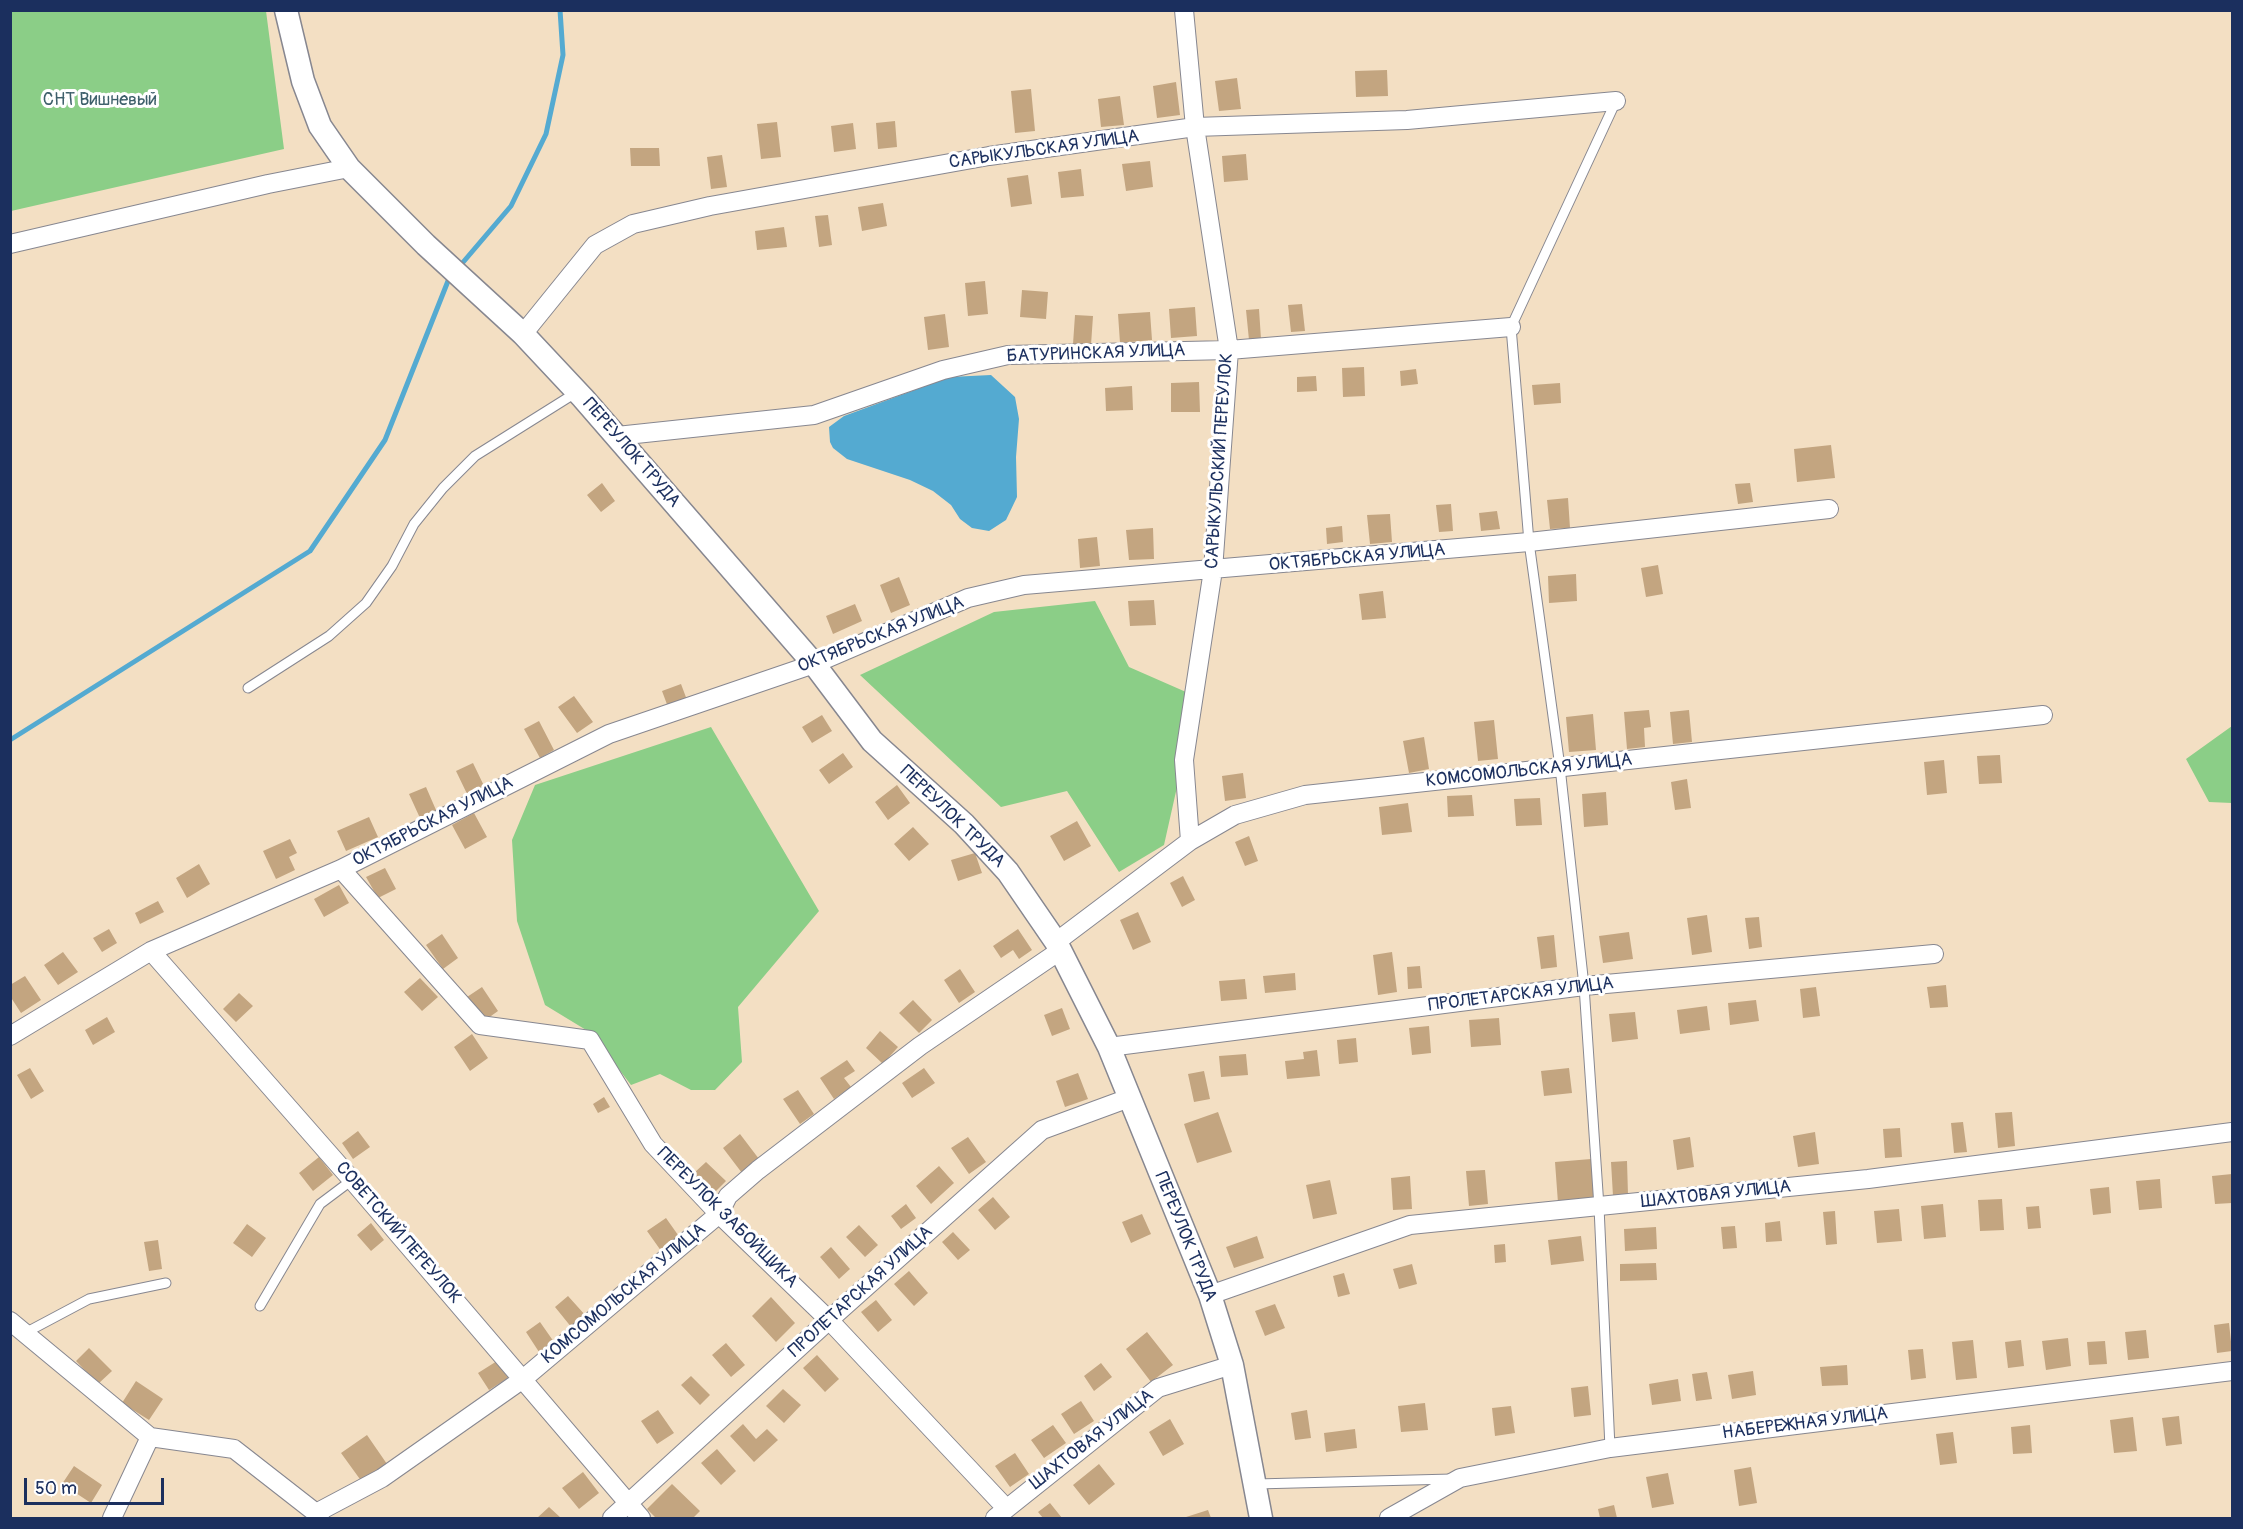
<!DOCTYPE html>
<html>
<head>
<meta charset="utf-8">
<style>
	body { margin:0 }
	#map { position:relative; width:2243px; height:1529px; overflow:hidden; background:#f3dfc3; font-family:Pangolin,sans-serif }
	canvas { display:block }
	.frame { position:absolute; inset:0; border:12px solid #1b2f5e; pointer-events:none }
	.scale { position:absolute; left:24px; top:1478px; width:140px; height:27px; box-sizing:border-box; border:3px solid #1b2f5e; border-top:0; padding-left:8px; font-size:18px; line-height:21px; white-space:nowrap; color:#1b2f5e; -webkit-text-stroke:4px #fff; paint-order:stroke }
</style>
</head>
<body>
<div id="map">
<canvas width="2243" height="1529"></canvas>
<div class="frame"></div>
<div class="scale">50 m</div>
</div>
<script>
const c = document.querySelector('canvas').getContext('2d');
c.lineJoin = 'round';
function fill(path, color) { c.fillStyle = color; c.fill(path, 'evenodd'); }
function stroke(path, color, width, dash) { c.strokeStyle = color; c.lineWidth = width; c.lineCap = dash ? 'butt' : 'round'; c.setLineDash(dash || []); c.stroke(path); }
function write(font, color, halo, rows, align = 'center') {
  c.font = font + ' Pangolin,sans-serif'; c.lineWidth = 6; c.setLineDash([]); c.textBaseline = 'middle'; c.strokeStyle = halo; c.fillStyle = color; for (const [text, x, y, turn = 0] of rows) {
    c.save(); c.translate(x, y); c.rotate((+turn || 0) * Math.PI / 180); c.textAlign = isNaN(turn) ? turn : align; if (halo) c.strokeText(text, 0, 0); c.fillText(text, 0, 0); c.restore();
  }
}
const green = new Path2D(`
	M10,11H266L284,149L11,211Z
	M1095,601L1129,667L1186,692L1177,787L1164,845L1119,872L1067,791L1001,807L860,675L994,612Z
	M2232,726V803L2209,802L2186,759Z
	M711,727L819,911L738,1007L742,1062L715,1090H691L660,1074L631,1085L591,1033L545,1005L517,921L512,840L535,785Z`);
const water = new Path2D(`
	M991,375L1015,397L1019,419L1016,457L1017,497L1006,520L989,531L972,528L960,519L951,505L933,491L910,480L847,459L833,448L830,442L829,427L844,416L950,377Z`);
const stream = new Path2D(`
	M459,267L511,206L546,134L563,55L560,10
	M10,740L310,551L385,440L448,281L451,277`);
const building = new Path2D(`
	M1387,70L1388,96L1356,97L1355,71Z
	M1237,78L1241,109L1219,111L1215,81Z
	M1176,82L1180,115L1157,118L1153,86Z
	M1031,89L1035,131L1015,133L1011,91Z
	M1120,96L1124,125L1101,127L1098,99Z
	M895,121L897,147L878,149L876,123Z
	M777,122L781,157L761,159L757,124Z
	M853,123L856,149L834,152L831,126Z
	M630,148H659L660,166H631Z
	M1246,154L1248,180L1224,182L1222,156Z
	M722,155L727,187L711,189L707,157Z
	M1150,161L1153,187L1126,191L1122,164Z
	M1081,169L1084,196L1061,198L1058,172Z
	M1028,175L1032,204L1011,207L1007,178Z
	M883,203L887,226L862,231L858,207Z
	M828,215L832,245L819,247L815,216Z
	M784,227L787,247L757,250L755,231Z
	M985,281L988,314L968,316L965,283Z
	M1022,290L1048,292L1046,319L1020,317Z
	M1302,304L1305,331L1291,332L1288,305Z
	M1195,307L1197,336L1171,338L1169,309Z
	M1259,309L1261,339L1249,340L1246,310Z
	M1150,312L1152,340L1120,343L1118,314Z
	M945,314L949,347L928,350L924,317Z
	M1075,315L1093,316L1091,345L1073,344Z
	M1364,367L1365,396L1343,397L1342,368Z
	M1416,369L1418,384L1401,386L1400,371Z
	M1316,376L1317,391L1297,392V377Z
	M1199,382L1200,412H1171V383Z
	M1560,383L1561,403L1534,405L1532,385Z
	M1132,386L1133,410L1106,411L1105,388Z
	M1831,445L1835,478L1797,482L1794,449Z
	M602,483L615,501L601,512L587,495Z
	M1750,483L1753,502L1738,504L1735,484Z
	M1568,498L1570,528L1550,529L1547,500Z
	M1451,504L1453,531L1439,532L1436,505Z
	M1497,511L1500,529L1481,531L1479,513Z
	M1390,514L1392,542L1370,544L1367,515Z
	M1342,526L1343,542L1327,544L1326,528Z
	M1153,528L1154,559L1129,560L1126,530Z
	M1097,537L1100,566L1080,568L1078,539Z
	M1658,565L1663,594L1646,597L1641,568Z
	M1576,574L1577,601L1549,603L1548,576Z
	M899,577L910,605L891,613L880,585Z
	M1383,591L1386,618L1362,620L1359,594Z
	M1154,600L1156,625L1130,626L1128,601Z
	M855,604L862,621L833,634L826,616Z
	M681,684L687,700L668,707L662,691Z
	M574,696L593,722L577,733L558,707Z
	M1649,710L1651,727L1644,728L1645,747L1627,749L1624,712Z
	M1689,710L1692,742L1673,744L1670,712Z
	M1593,714L1596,750L1569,752L1566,717Z
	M822,715L832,731L812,743L802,727Z
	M1494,720L1498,759L1478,761L1474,722Z
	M539,721L554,750L540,758L524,729Z
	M1424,737L1429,769L1409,773L1403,741Z
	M843,753L853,767L829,784L819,770Z
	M2000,755L2002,783L1979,784L1977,756Z
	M1944,760L1947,793L1927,795L1924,762Z
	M473,763L486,790L469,798L456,771Z
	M1243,773L1246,798L1225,801L1222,776Z
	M1687,779L1691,808L1675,810L1671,782Z
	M897,785L910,803L888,820L875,802Z
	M426,787L436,810L420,818L409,794Z
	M1606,792L1608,825L1584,827L1582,794Z
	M1472,795L1474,816L1448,817L1447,796Z
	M1540,798L1542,825L1516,826L1514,799Z
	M1408,803L1412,832L1382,835L1379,807Z
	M474,813L487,837L465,849L452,825Z
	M369,817L378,837L346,851L337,831Z
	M1077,821L1091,846L1064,861L1050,836Z
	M913,827L929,844L909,861L894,844Z
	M1249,836L1258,861L1245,866L1235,842Z
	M290,839L297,853L289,857L295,870L276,879L263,851Z
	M975,853L982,873L958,881L951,860Z
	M199,864L210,884L187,898L176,878Z
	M385,868L396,889L378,898L366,877Z
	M1183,876L1195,900L1182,907L1170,883Z
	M339,885L349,903L324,917L314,899Z
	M158,901L164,912L140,924L135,913Z
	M1138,912L1151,942L1133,950L1120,920Z
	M1707,915L1712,952L1692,955L1687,918Z
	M1759,917L1762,947L1749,949L1745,918Z
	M109,929L117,943L102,952L93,938Z
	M1018,929L1032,950L1019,959L1013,950L1001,958L993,946Z
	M1629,932L1633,959L1603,963L1599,936Z
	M442,934L458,958L443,969L426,945Z
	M1554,935L1557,967L1541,969L1537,937Z
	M63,952L78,972L58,985L44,965Z
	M1392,952L1397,992L1378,995L1373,955Z
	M1420,966L1422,988L1408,989L1407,967Z
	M960,969L975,992L959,1003L944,980Z
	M1295,973L1296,990L1265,993L1263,976Z
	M25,976L41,1000L21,1013L10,996V985Z
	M420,978L438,997L422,1011L404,992Z
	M1245,979L1247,999L1221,1001L1219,981Z
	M1946,985L1948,1007L1930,1008L1927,987Z
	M482,987L498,1011L484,1021L467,997Z
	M1816,987L1820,1016L1803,1018L1800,989Z
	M239,993L253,1006L236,1022L223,1009Z
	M913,1000L932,1020L919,1033L899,1013Z
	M1756,1000L1759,1021L1730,1025L1728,1003Z
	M1707,1006L1710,1030L1680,1034L1677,1010Z
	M1062,1008L1070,1029L1052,1036L1044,1015Z
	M1635,1012L1638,1039L1612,1042L1609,1014Z
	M107,1017L115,1032L93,1045L85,1030Z
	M1499,1018L1501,1045L1471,1047L1469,1020Z
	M1429,1026L1431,1053L1412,1055L1409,1028Z
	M880,1031L898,1047L883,1064L866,1048Z
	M472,1034L488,1058L470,1071L454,1047Z
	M1356,1038L1358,1062L1339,1064L1337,1040Z
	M1317,1050L1320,1076L1287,1079L1285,1061L1304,1059L1303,1052Z
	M1246,1054L1248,1075L1221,1077L1219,1056Z
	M847,1060L855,1071L844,1078L851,1087L834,1099L820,1078Z
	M30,1068L44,1091L31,1099L17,1075Z
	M924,1068L935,1083L912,1098L902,1083Z
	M1569,1068L1572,1093L1544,1096L1541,1071Z
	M1204,1071L1210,1099L1194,1102L1188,1074Z
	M1078,1073L1088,1099L1065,1107L1056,1081Z
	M798,1090L814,1114L800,1124L783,1099Z
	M604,1097L610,1107L598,1113L593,1104Z
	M1218,1112L1232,1152L1197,1163L1184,1124Z
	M2012,1112L2015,1146L1998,1148L1995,1113Z
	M1963,1122L1967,1152L1954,1153L1951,1123Z
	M1900,1128L1902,1157L1885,1158L1883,1129Z
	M358,1131L370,1147L353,1159L342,1143Z
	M1815,1132L1819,1164L1798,1167L1793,1136Z
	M740,1134L759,1159L742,1173L723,1148Z
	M968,1137L986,1162L969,1174L951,1148Z
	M1690,1137L1694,1167L1677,1170L1673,1140Z
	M319,1157L333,1175L313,1191L299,1173Z
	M1591,1159L1594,1200L1558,1203L1555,1162Z
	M1627,1161L1628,1195L1613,1196L1611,1162Z
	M706,1162L726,1181L714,1193L694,1173Z
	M939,1166L954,1183L931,1204L916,1186Z
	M1485,1170L1488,1204L1469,1206L1466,1171Z
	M2232,1174V1203L2215,1204L2212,1176Z
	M1410,1176L1412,1209L1393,1210L1391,1178Z
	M2160,1179L2162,1208L2139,1210L2136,1181Z
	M1330,1180L1337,1214L1313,1219L1306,1185Z
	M2109,1187L2111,1213L2093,1215L2090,1189Z
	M993,1197L1010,1217L995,1230L978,1210Z
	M2002,1199L2004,1230L1980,1231L1978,1200Z
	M906,1204L916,1218L901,1229L891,1216Z
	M1943,1204L1946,1237L1924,1239L1921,1206Z
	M2039,1206L2041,1228L2028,1229L2026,1207Z
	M1899,1209L1902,1241L1877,1243L1874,1211Z
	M1835,1211L1837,1244L1826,1245L1823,1212Z
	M1142,1214L1151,1234L1131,1243L1122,1222Z
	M666,1218L683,1242L664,1255L647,1231Z
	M1780,1221L1782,1241L1766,1242L1765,1223Z
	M371,1223L384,1240L371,1251L357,1235Z
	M247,1224L266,1238L252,1257L233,1243Z
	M859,1225L878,1245L865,1257L846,1237Z
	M1735,1226L1737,1248L1723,1249L1721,1227Z
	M1656,1227L1657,1249L1625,1251L1624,1229Z
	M953,1232L970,1250L958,1260L942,1242Z
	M1257,1236L1264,1258L1234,1268L1226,1247Z
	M1581,1236L1584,1261L1551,1265L1548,1240Z
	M158,1240L162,1269L149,1271L144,1242Z
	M1505,1244L1506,1262L1495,1263L1494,1245Z
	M831,1247L850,1269L839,1279L820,1257Z
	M1656,1263L1657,1280L1620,1281V1264Z
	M1412,1264L1417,1284L1399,1289L1393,1269Z
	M909,1271L928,1293L914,1306L894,1284Z
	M1344,1273L1350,1294L1338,1297L1333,1276Z
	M568,1296L586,1316L572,1328L555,1307Z
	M771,1297L795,1323L776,1342L752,1316Z
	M876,1300L892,1320L878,1332L861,1312Z
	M1275,1304L1285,1328L1265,1336L1255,1311Z
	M540,1322L554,1342L539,1352L526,1332Z
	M2229,1323L2232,1351L2217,1353L2214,1325Z
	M2146,1330L2149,1358L2128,1360L2125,1332Z
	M1147,1332L1173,1365L1151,1382L1126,1349Z
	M2068,1338L2071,1366L2046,1370L2042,1341Z
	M1973,1340L1977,1378L1956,1380L1952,1342Z
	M2021,1340L2024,1366L2008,1368L2005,1342Z
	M2105,1341L2107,1364L2089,1365L2087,1342Z
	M726,1343L745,1365L731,1377L712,1355Z
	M89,1348L112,1371L98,1384L76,1361Z
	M1923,1349L1926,1378L1911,1380L1908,1350Z
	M817,1355L839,1379L825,1392L803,1368Z
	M497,1361L508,1378L489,1390L478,1373Z
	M1101,1363L1112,1377L1094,1391L1084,1376Z
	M1847,1365L1848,1385L1822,1386L1820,1367Z
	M1753,1371L1756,1395L1732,1399L1728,1375Z
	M1707,1372L1712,1399L1696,1401L1692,1374Z
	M691,1376L710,1395L700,1405L681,1385Z
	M1678,1379L1681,1401L1652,1405L1649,1384Z
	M136,1381L163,1399L149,1420L122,1403Z
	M1588,1386L1591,1415L1574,1417L1571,1388Z
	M783,1389L801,1405L784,1423L766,1406Z
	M1081,1401L1094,1421L1074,1434L1061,1414Z
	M1425,1403L1428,1430L1401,1432L1398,1406Z
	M1511,1406L1515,1433L1495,1436L1492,1408Z
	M658,1410L674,1433L657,1444L641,1421Z
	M1307,1410L1311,1438L1295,1440L1291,1413Z
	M2179,1416L2182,1444L2166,1446L2162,1418Z
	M2133,1417L2137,1451L2114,1453L2110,1420Z
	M1170,1419L1184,1444L1163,1456L1149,1432Z
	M743,1424L756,1439L767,1429L778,1440L754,1462L730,1436Z
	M1053,1425L1066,1443L1044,1458L1031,1440Z
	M2030,1425L2032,1453L2013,1454L2011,1427Z
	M1355,1429L1357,1448L1326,1452L1324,1433Z
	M1953,1432L1957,1463L1940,1465L1936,1434Z
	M367,1435L387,1464L362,1482L341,1453Z
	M717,1449L736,1471L721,1485L701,1463Z
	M1015,1453L1029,1474L1010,1487L995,1466Z
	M1099,1464L1115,1484L1089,1505L1073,1485Z
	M74,1466L102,1485L91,1503L62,1484Z
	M1751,1467L1757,1503L1739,1506L1734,1470Z
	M583,1472L599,1493L579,1509L562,1488Z
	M1668,1473L1674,1504L1652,1508L1646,1477Z
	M672,1484L700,1511L693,1518H656L647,1509Z
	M1050,1503L1062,1518H1043L1038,1512Z
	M1614,1505L1617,1518H1600L1598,1509Z
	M549,1507L561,1518H537Z
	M1208,1510L1211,1518H1183Z`);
const service = new Path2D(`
	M248,688L329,636L366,603L392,566L414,524L443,488L475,456L577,392
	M260,1306L320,1204L352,1180
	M25,1333L89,1299L166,1283
	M1610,1448L1599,1207L1584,986L1560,767L1529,542L1511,327L1616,101
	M1256,1484L1452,1479`);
const minor = new Path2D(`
	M1184,10L1195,127L1229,350L1213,570L1184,760L1190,841
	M10,244L268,184L349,168
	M523,334L595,245L633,224L710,206L989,156L1195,127L1407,120L1616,101
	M617,436L814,415L943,370L1008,355L1229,350L1511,327
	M341,869L480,1025L590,1040L653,1144L719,1214L829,1320L1006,1508
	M1056,942L1190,841L1235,815L1305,795L2043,715
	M151,951L352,1180L641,1518
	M10,1036L151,951L341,869L609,734L814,664L968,598L1024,585L1529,542L1829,509
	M1109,1047L1584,986L1934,954
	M1210,1295L1410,1225L1868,1179L2232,1132
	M10,1321L150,1437L234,1449L316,1513L320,1518
	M316,1513L382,1478L523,1379L719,1214L728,1196L758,1170L920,1046L1061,950
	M112,1518L150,1437
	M612,1518L829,1320L1042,1130L1129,1098
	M995,1518L1158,1388L1232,1365
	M1389,1518L1460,1478L1610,1448L2232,1371`);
const tertiary = new Path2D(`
	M286,10L303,81L320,126L349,168L426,245L523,334L583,398L814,664L872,741L964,824L1008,872L1056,942L1109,1047L1210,1295L1232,1365L1261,1518`);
const parkNames = [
	["СНТ Вишневый",100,100]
];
const streetNames = [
	["САРЫКУЛЬСКАЯ УЛИЦА",1044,150,-8],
	["БАТУРИНСКАЯ УЛИЦА",1096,354,-2],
	["ПЕРЕУЛОК ТРУДА",631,453,49],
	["САРЫКУЛЬСКИЙ ПЕРЕУЛОК",1220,461,-86],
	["ОКТЯБРЬСКАЯ УЛИЦА",1357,558,-5],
	["ОКТЯБРЬСКАЯ УЛИЦА",881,635,-22],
	["КОМСОМОЛЬСКАЯ УЛИЦА",1529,771,-6],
	["ПЕРЕУЛОК ТРУДА",952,817,44],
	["ОКТЯБРЬСКАЯ УЛИЦА",433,822,-27],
	["ПРОЛЕТАРСКАЯ УЛИЦА",1521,995,-7],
	["ШАХТОВАЯ УЛИЦА",1716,1195,-6],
	["ПЕРЕУЛОК ЗАБОЙЩИКА",727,1218,45],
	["СОВЕТСКИЙ ПЕРЕУЛОК",398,1233,49],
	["ПЕРЕУЛОК ТРУДА",1185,1237,68],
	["ПРОЛЕТАРСКАЯ УЛИЦА",861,1292,-42],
	["КОМСОМОЛЬСКАЯ УЛИЦА",624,1294,-40],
	["НАБЕРЕЖНАЯ УЛИЦА",1805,1424,-7],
	["ШАХТОВАЯ УЛИЦА",1092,1440,-38]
];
fill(green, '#8bce87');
fill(water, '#54aad1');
stroke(stream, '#54aad1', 5);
fill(building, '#c3a580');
stroke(service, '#878790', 11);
stroke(minor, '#878790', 20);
stroke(tertiary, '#878790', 25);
stroke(service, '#fff', 9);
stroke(minor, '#fff', 18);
stroke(tertiary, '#fff', 22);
write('18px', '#3d5f6a', '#fff', parkNames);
write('18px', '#1b2f5e', '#fff', streetNames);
</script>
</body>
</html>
